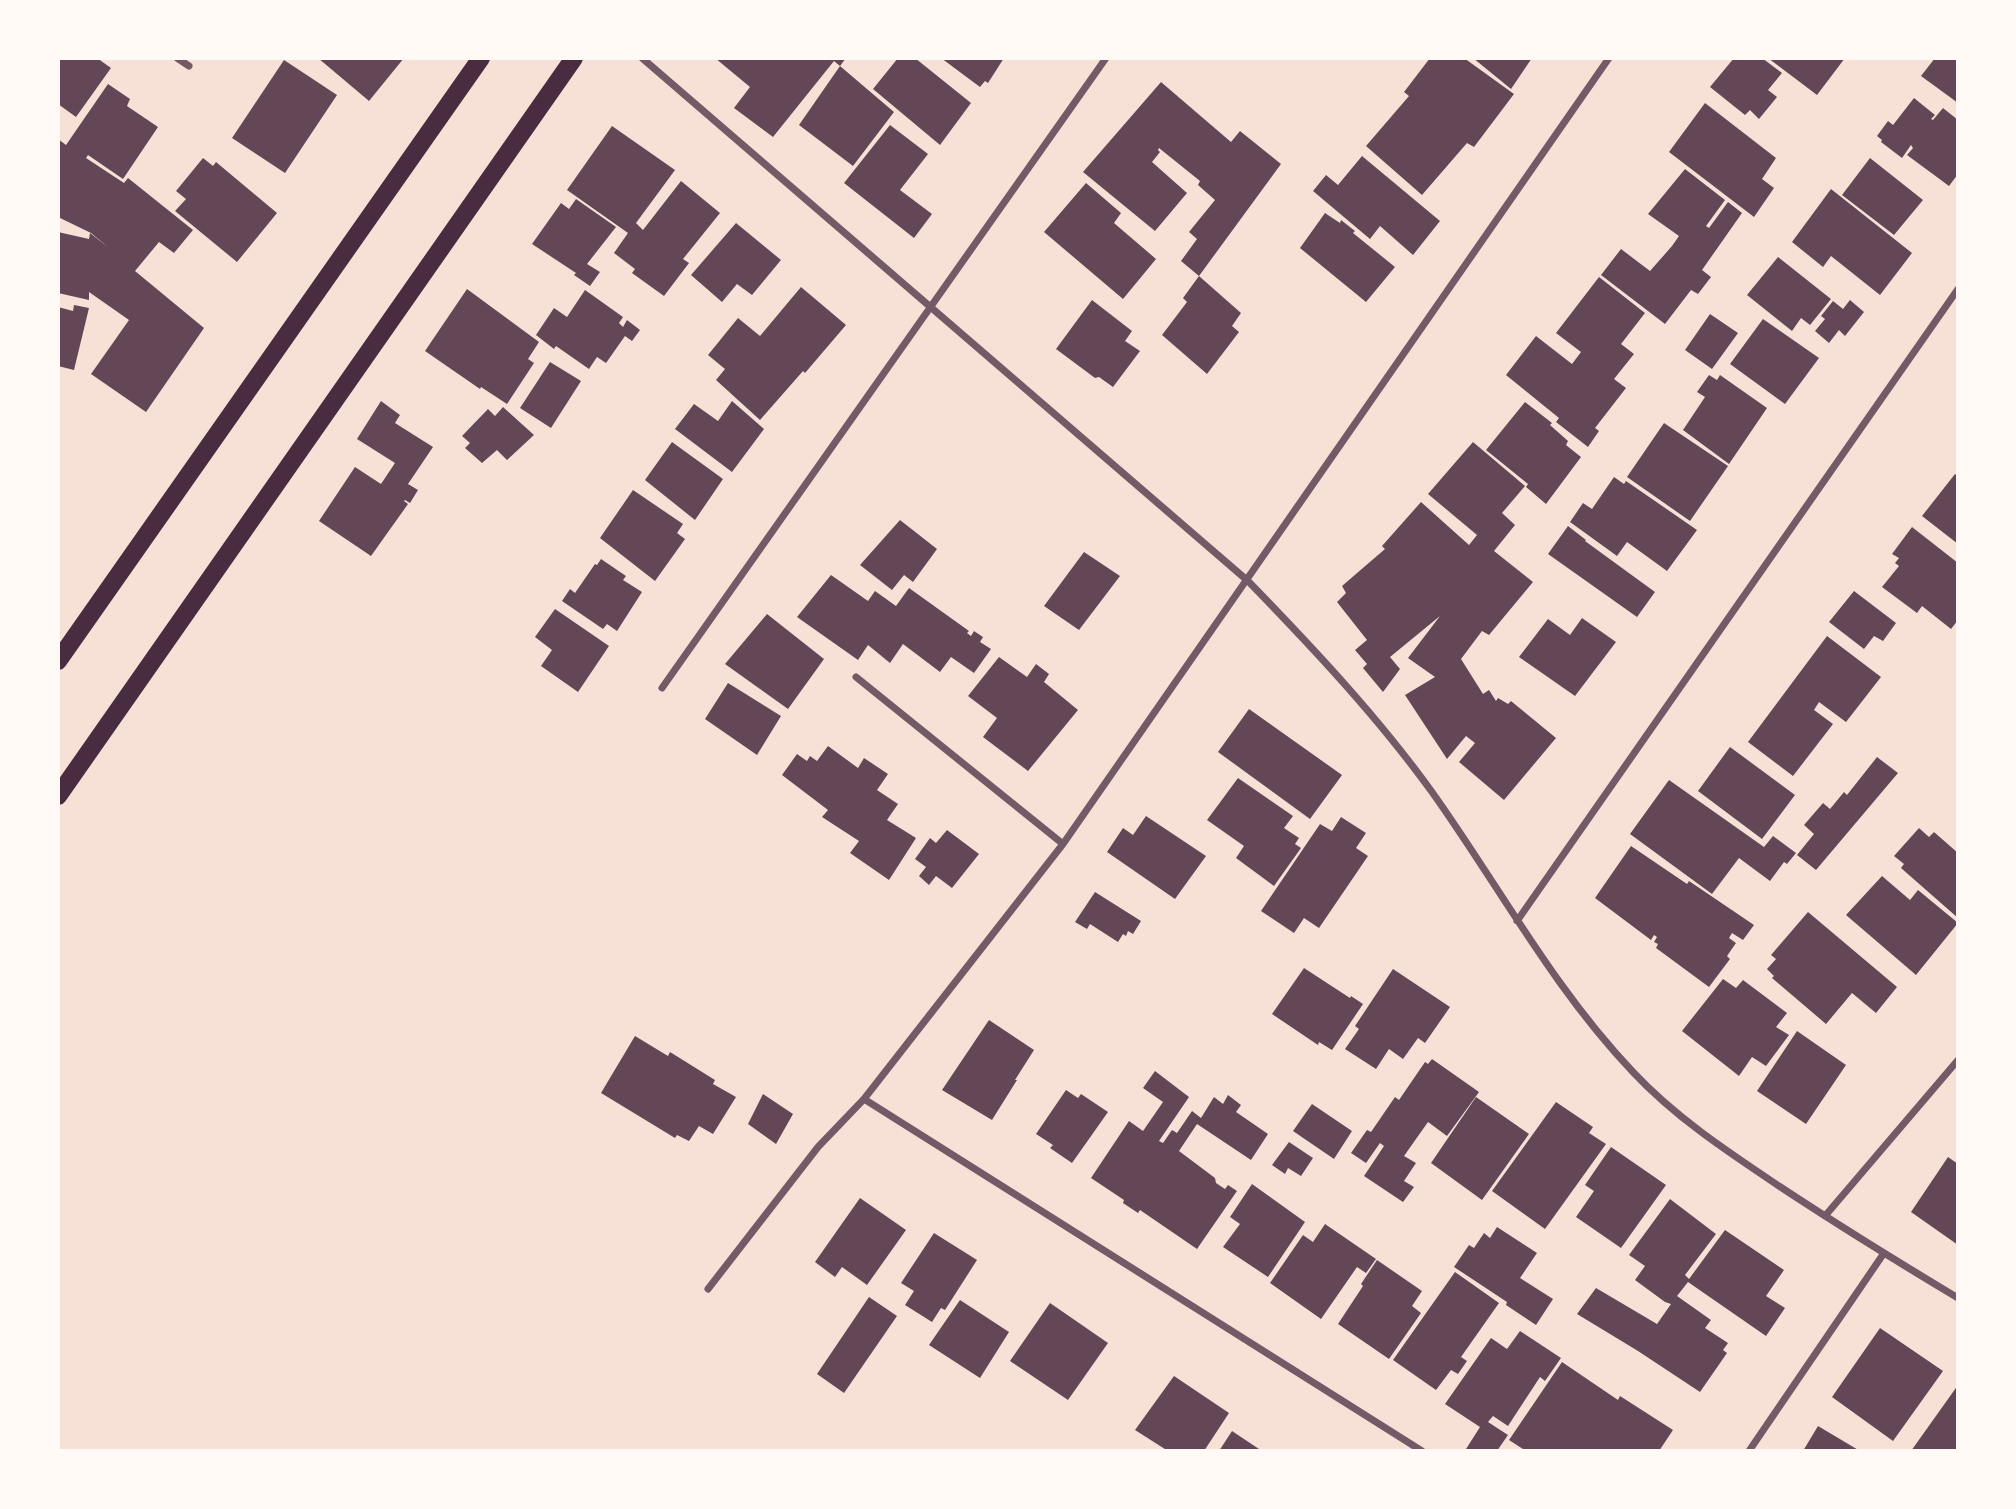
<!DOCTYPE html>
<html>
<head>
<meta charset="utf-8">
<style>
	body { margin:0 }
	#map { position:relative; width:2016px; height:1509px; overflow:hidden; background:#f7e1d7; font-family:"Work Sans",sans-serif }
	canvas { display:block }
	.frame { position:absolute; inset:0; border:60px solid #fffaf5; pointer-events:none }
</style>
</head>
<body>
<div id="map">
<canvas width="2016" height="1509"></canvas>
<div class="frame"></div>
</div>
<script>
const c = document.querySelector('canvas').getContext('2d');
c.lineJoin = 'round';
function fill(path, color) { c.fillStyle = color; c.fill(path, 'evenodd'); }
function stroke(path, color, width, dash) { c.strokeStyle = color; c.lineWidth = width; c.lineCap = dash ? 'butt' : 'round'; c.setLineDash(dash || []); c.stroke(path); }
const building = new Path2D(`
	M58,58H97L111,68L76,117L58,104Z
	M318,58H404L369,101Z
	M715,58H846L840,66L834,61L773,137L734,108L750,87Z
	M898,58H915L971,103L940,145L873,89Z
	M941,58H1004L988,83L985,81L980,87Z
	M1430,58H1464L1514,94L1474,147L1467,143L1422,195L1366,146L1409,96L1404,92Z
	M1473,58H1532L1511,89Z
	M1734,58H1762L1782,73L1768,90L1777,97L1759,119L1750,110L1745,115L1710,87Z
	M1768,58H1845L1817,95Z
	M1935,58H1958V103L1921,76Z
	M284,60L337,95L285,173L232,138Z
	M840,66L894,112L853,166L799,125Z
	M1161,82L1231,142L1240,131L1281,164L1199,276L1181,261L1197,239L1189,232L1215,200L1198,185L1200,181L1159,148L1158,150L1160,152L1152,162L1187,193L1155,231L1083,172Z
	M108,84L130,99L127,106L158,127L123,179L88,155L86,158L124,183L128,178L193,230L174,253L159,242L135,271L204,328L146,412L91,374L129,320L89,292V300L58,293V232L89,239L90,233L109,248L91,233L58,217V139L66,145Z
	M1914,98L1935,115L1931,119L1933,120L1943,108L1958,120V174L1949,186L1907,155L1913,148L1911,145L1902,158L1881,142L1882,140L1877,136L1888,121L1893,125Z
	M1705,103L1776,158L1762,179L1774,188L1754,217L1669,152Z
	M890,125L928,154L900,190L932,214L914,238L844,183Z
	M612,126L675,170L636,223L643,230L681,181L720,213L683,259L689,263L664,296L632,273L635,269L614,253L628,233L567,190Z
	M1362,156L1440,221L1413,255L1380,226L1370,239L1313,191L1326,175L1338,185Z
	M203,158L213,166L216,162L277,213L237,262L175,211L186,199L176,191Z
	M1870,158L1923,200L1894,235L1842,195Z
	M1685,169L1725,200L1706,226L1709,228L1728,202L1742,213L1702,270L1711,277L1698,294L1691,290L1665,324L1601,275L1621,249L1650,271L1672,246L1679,236L1648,214Z
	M1086,183L1121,213L1114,223L1156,259L1123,299L1044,232Z
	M1831,189L1912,253L1880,295L1831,256L1823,267L1792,242Z
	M576,199L616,227L587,264L600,272L590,286L574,275L576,273L532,244L561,203L569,209Z
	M1325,213L1340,223L1341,220L1355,231L1353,233L1395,267L1366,302L1300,248Z
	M736,223L781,260L752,295L737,284L722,302L691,275Z
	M1778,257L1831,299L1810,325L1801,318L1792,331L1747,295Z
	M1199,276L1241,313L1232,326L1239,332L1207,374L1162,335L1187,302L1183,298Z
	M1599,277L1645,313L1621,344L1634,354L1614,379L1626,388L1595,428L1599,431L1588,447L1556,422L1559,418L1506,375L1536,336L1572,364L1581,352L1556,333Z
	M801,287L846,325L805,373L803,371L760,420L716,380L725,369L708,355L738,318L760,336Z
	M467,289L539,342L528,359L534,363L507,404L481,387L480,389L425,351Z
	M585,290L623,317L619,323L623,327L627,320L640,330L632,341L625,336L606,363L597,357L589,369L556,346L554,349L536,335L554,308L567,317Z
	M1092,300L1132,331L1125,341L1140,351L1113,387L1099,377L1095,378L1056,349Z
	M1850,300L1864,312L1845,336L1839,330L1829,343L1815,331L1825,319L1821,316L1833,301L1843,309Z
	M74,305L89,308L74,370L58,366V307L73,311Z
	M1710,314L1738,333L1712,369L1685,350Z
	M1763,319L1819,358L1785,404L1730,364Z
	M550,362L581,381L551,428L520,408Z
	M1709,375L1717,380L1720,375L1767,408L1729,464L1683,430L1705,397L1697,392Z
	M381,401L400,415L395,423L433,447L408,484L418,490L410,503L405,500L404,501L408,504L371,556L319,521L355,467L381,484L395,463L357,439Z
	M732,401L764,429L732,472L675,429L694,404L718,421Z
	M1525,402L1552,423L1550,425L1568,441L1566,445L1581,457L1546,504L1526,487L1528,484L1486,450Z
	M503,407L534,435L507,460L497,450L482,463L465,448L470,443L462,436L488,409L495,416Z
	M1664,423L1728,466L1690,521L1627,477Z
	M672,442L723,479L695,520L645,480Z
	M1473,442L1525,486L1502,513L1515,525L1494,551L1533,582L1489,635L1482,631L1461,659L1483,694L1489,690L1496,701L1498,698L1508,704L1511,701L1556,738L1504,800L1459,762L1475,743L1466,736L1447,759L1405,695L1435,677L1408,658L1440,616L1390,657L1400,669L1383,692L1363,668L1367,664L1355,650L1367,640L1337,602L1346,593L1342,586L1385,549L1382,546L1421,502L1469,545L1477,535L1428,494Z
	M1955,474L1958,477V544L1922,516Z
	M1614,477L1624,484L1626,481L1697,530L1667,571L1627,542L1617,556L1570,522L1583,503L1592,509Z
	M633,490L683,524L677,533L685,539L655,581L600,538Z
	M900,520L937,549L913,582L904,575L892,590L860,565Z
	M1568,526L1586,540L1585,541L1655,592L1637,617L1548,554Z
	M1912,527L1958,563V620L1951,629L1922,606L1917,613L1882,587L1899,566L1895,563L1899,558L1892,554Z
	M1084,552L1120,576L1079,630L1044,606Z
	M601,559L626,576L623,580L642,592L617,631L607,624L603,629L562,601L570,589L575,593L595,564L597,565Z
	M831,575L868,601L875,591L896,606L909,588L969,631L967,633L971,636L974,631L983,637L980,642L991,649L974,673L951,657L940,672L903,644L890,663L868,645L858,660L797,617Z
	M1854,591L1896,623L1883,641L1874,636L1864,649L1829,622Z
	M555,609L609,646L578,692L541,666L552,650L535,637Z
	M767,614L824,659L788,709L725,664Z
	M1582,618L1616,642L1575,696L1519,657L1548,619L1570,635Z
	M1827,636L1881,677L1846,722L1819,702L1814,710L1833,724L1793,776L1748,742Z
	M999,657L1027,677L1036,664L1049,674L1044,682L1078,710L1028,771L983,737L997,718L968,696Z
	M728,683L781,716L757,755L705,719Z
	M1249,709L1342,775L1310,819L1218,752Z
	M828,746L858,768L864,758L888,774L877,790L898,804L887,820L916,838L889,880L850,853L859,841L822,817L828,810L782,775L797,754L807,761L810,756L817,761Z
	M1730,747L1795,795L1762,839L1698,791Z
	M1877,757L1898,773L1816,870L1797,855L1814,834L1804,825L1823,803L1830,809L1844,792L1847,795Z
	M1238,778L1293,816L1284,828L1299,838L1295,844L1301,848L1274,886L1236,858L1244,846L1207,820Z
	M1669,780L1764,847L1773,836L1796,853L1787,864L1784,862L1770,881L1739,858L1712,894L1630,834Z
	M1146,816L1206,856L1175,899L1107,852L1123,828L1133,835Z
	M1341,817L1366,833L1356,848L1368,856L1319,928L1304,918L1294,933L1261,911L1320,824L1332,831Z
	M1919,828L1929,837L1934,832L1958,853V918L1901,868L1904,864L1894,856Z
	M947,830L979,854L952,888L936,876L929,885L919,876L926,867L915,859L930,838L936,843Z
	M1631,846L1687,884L1689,881L1754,925L1743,940L1732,933L1729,938L1736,943L1727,956L1730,959L1709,987L1656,948L1658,944L1654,942L1657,937L1654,935L1651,940L1595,898Z
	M1882,876L1910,900L1918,890L1958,923L1916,975L1846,915Z
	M1095,892L1141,921L1133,934L1128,931L1126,936L1123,934L1118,942L1090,924L1087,929L1075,922Z
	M1808,912L1897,987L1876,1013L1852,993L1826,1024L1772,978L1774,976L1767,969L1776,959L1771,955Z
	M1304,968L1350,998L1351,996L1363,1004L1332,1050L1319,1042L1318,1045L1272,1014Z
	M1393,969L1450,1007L1425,1043L1418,1038L1403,1059L1389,1049L1376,1069L1345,1049L1359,1029L1355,1026Z
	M1723,979L1736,988L1743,980L1787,1013L1776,1027L1789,1035L1766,1066L1752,1057L1739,1076L1682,1031Z
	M989,1020L1034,1050L1015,1080H1017L992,1120L942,1090Z
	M1797,1031L1846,1065L1806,1124L1757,1091Z
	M635,1036L668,1056L670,1052L715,1080L713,1084L736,1097L713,1134L699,1126L689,1141L677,1135L675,1138L601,1093Z
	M1432,1059L1479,1092L1447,1136L1428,1122L1404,1156L1416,1163L1404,1181L1414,1187L1403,1202L1364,1176L1384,1146L1380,1143L1366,1163L1351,1153L1367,1130L1371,1132L1395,1097L1399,1100L1425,1062L1428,1064Z
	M1155,1071L1189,1097L1159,1141L1163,1143L1172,1130L1177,1133L1192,1111L1201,1118L1214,1097L1223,1104L1228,1095L1241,1105L1236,1112L1268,1134L1251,1160L1197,1124L1179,1151L1215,1178L1216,1183L1225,1189L1228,1185L1237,1191L1197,1249L1140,1210L1138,1213L1123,1203L1124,1200L1091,1178L1129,1121L1143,1131L1163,1102L1143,1088Z
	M1066,1090L1078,1098L1081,1094L1108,1112L1072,1163L1050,1148L1053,1145L1036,1134Z
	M763,1094L793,1114L776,1144L748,1124Z
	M1476,1097L1529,1134L1482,1200L1431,1163Z
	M1556,1102L1593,1127L1589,1133L1606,1144L1545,1229L1492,1191Z
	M1312,1104L1352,1131L1334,1159L1293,1131Z
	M1289,1142L1313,1158L1301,1176L1288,1168L1285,1174L1272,1165Z
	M1611,1147L1666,1185L1621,1248L1576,1217L1594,1191L1585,1185Z
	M1948,1157L1958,1164V1245L1911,1212Z
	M1252,1184L1305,1222L1268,1277L1223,1247L1240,1224L1230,1217Z
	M860,1198L906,1230L867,1285L842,1267L835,1277L815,1262Z
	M1670,1199L1716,1234L1685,1275L1689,1279L1725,1230L1784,1270L1766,1296L1785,1308L1766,1336L1688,1282L1677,1296L1711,1320L1705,1328L1728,1343L1723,1350L1727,1353L1700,1392L1638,1351L1577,1314L1596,1288L1657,1324L1671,1304L1665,1302L1635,1280L1645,1266L1629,1255Z
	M1325,1224L1376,1259L1366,1273L1357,1267L1321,1319L1270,1283L1303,1235L1313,1242Z
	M1497,1227L1537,1253L1520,1278L1553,1299L1536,1325L1506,1305L1507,1302L1454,1267L1469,1245L1474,1248L1484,1233L1490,1238Z
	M934,1233L977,1260L945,1310L941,1308L932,1322L905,1305L914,1291L901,1283Z
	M1377,1260L1422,1291L1412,1306L1421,1313L1389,1359L1338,1324L1363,1286L1361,1284Z
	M1455,1272L1499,1303L1461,1357L1467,1361L1458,1374L1451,1370L1436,1390L1393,1360Z
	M869,1297L897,1316L844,1393L817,1374Z
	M960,1300L1009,1332L980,1378L929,1345Z
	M1050,1303L1108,1343L1068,1400L1010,1361Z
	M1880,1328L1943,1371L1893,1441L1832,1397Z
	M1520,1331L1561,1358L1545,1381L1540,1377L1508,1426L1493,1416L1488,1422L1508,1435L1497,1451H1469L1466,1449L1480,1427L1445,1404L1491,1338L1507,1349Z
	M1562,1362L1618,1400L1620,1396L1673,1430L1659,1451H1526L1509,1440Z
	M1174,1376L1229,1413L1204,1451H1168L1135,1430Z
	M1958,1385V1451H1911Z
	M1818,1426L1860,1451H1803Z
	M1232,1431L1262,1451H1219Z`);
const minor = new Path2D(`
	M177,58L189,66
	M642,58L1248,581C1313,648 1377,716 1432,792C1499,886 1553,988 1633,1072C1675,1117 1728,1152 1779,1186C1838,1225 1898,1262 1958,1298
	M856,677L1063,844
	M662,688L1106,58
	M1517,921L1958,289
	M864,1099L1422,1451
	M1825,1216L1958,1060
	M708,1289L818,1147L864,1099L1063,844L1609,58
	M1749,1451L1884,1253`);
const primary = new Path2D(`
	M58,661L481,58
	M58,796L574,58`);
fill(building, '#644757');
stroke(minor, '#755966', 7);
stroke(primary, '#4a2c40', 18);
</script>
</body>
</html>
